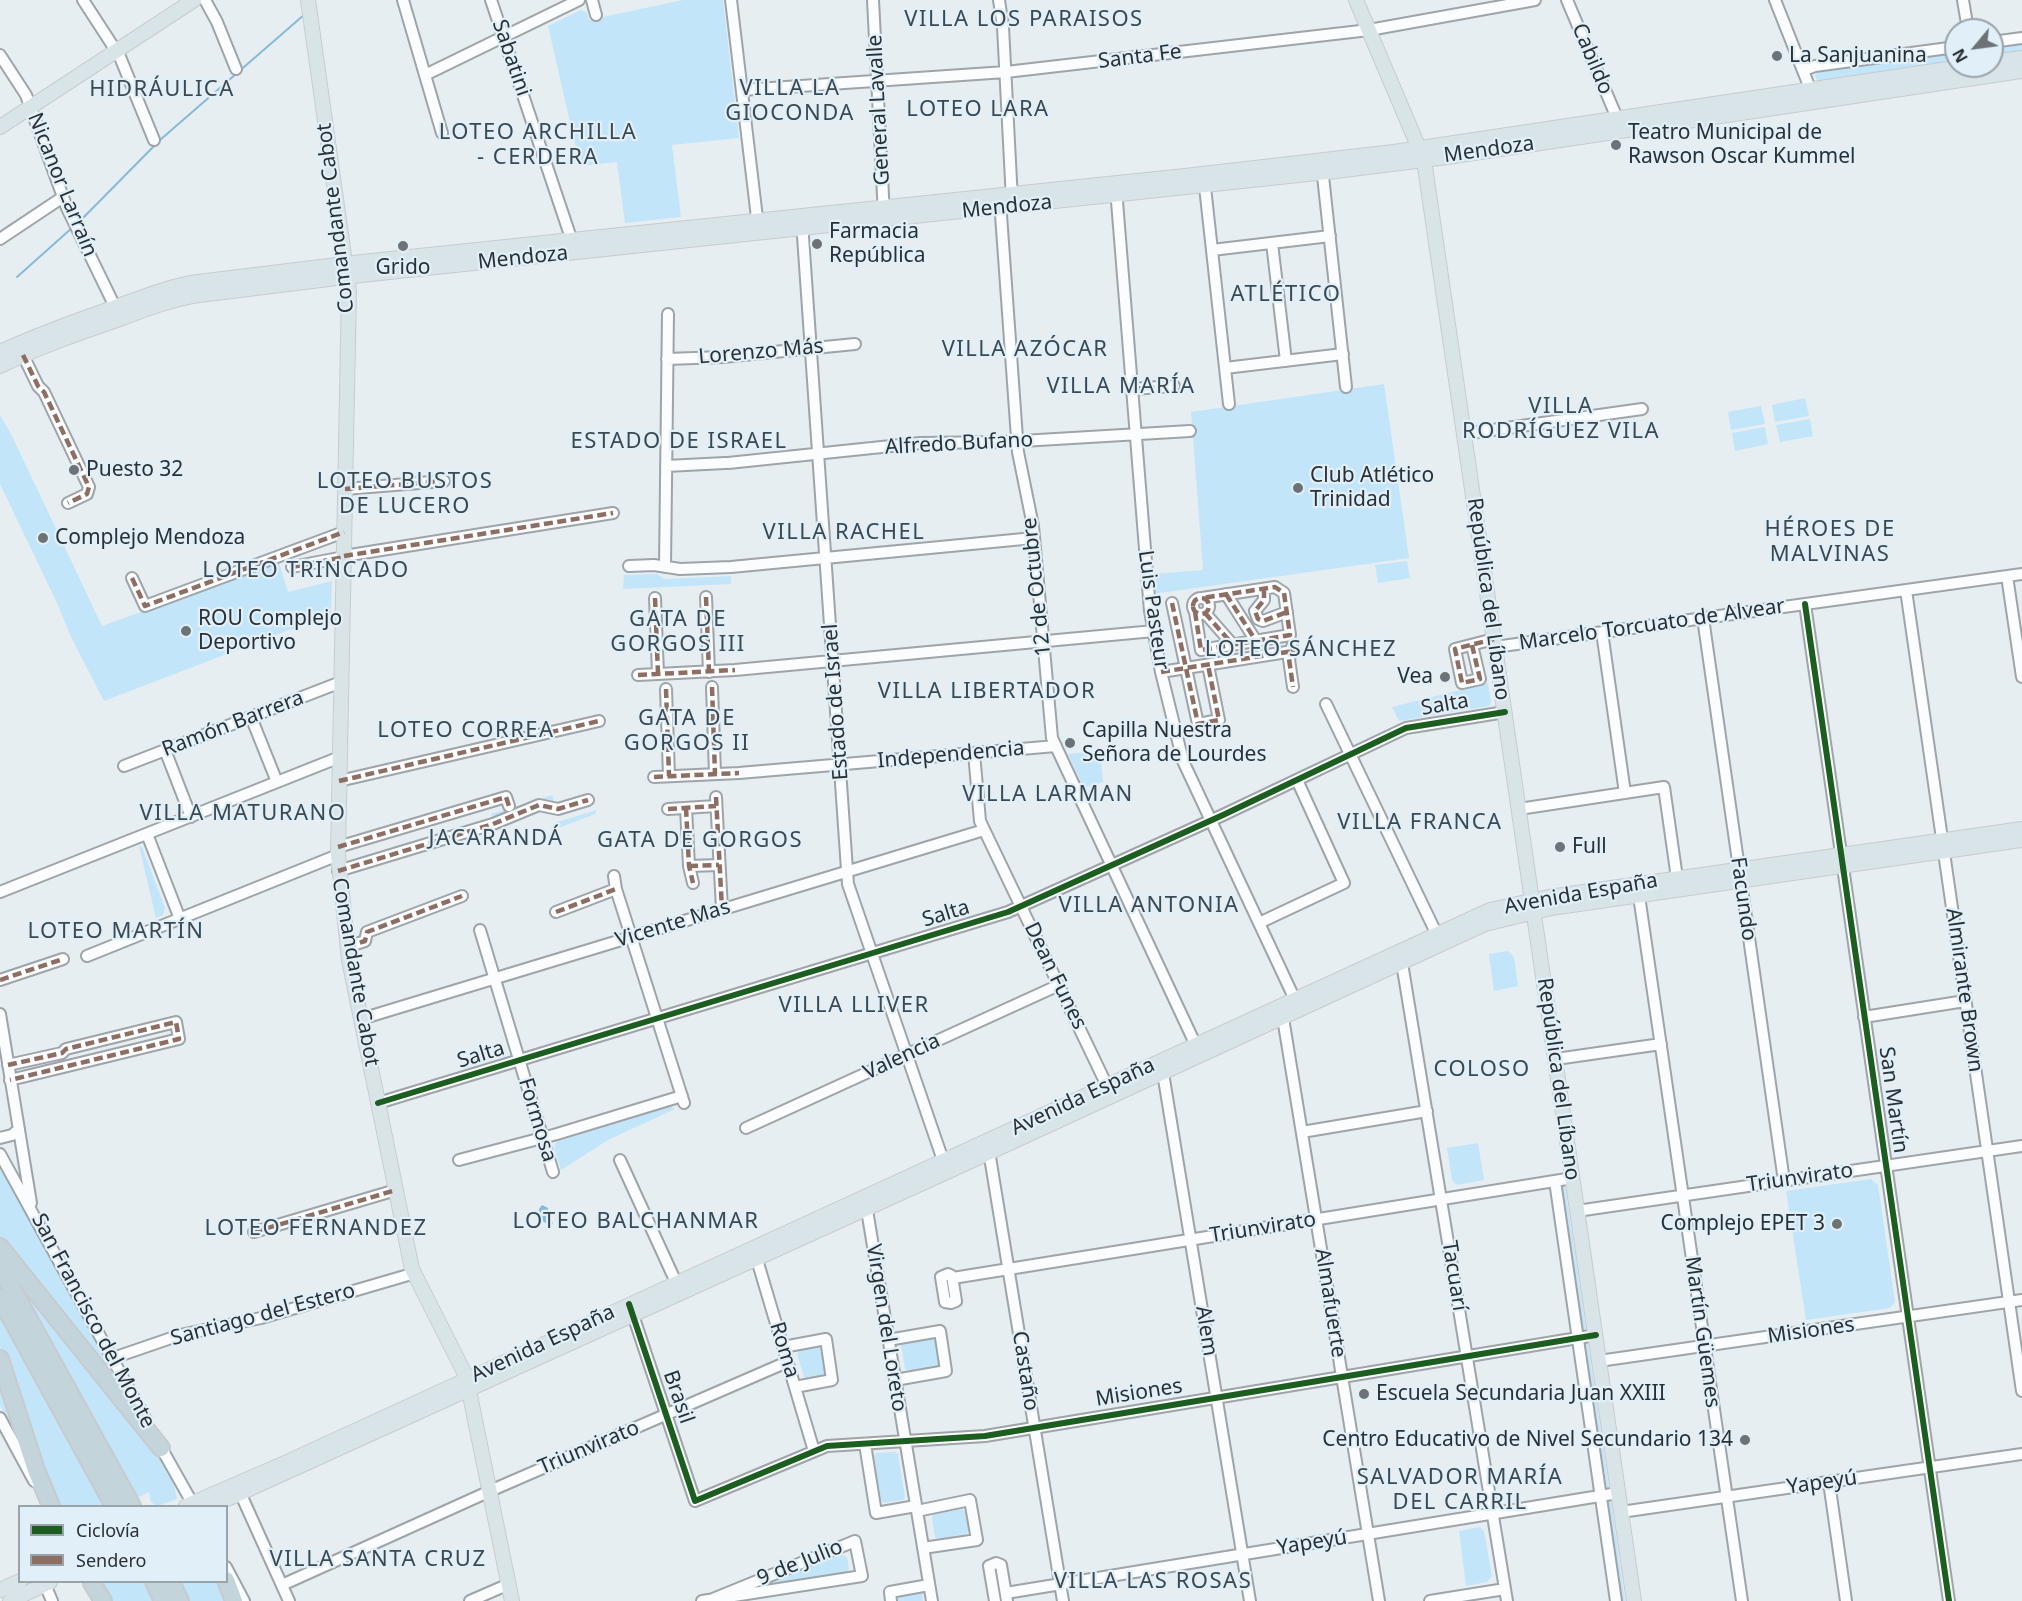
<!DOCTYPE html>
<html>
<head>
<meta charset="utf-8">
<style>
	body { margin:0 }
	#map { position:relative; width:2022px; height:1601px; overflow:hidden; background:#e6eef2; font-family:"Noto Sans",sans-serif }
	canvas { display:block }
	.legend { position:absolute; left:18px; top:1505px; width:210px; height:78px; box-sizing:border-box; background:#e0eff8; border:2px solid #98a3aa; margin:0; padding:8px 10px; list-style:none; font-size:18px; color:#2b3034 }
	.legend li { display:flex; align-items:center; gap:12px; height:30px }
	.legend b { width:30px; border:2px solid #98a3aa }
	.north { position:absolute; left:1944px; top:18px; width:60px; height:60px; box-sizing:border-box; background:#e0eff8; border:2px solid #98a3aa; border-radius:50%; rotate:241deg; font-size:16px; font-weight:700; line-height:24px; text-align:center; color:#2b3034 }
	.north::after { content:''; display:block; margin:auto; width:21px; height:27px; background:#6c7276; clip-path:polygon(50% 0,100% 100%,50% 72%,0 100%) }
</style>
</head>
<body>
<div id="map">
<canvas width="2022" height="1601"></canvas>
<ul class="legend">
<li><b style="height:8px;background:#1b5e20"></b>Ciclovía</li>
<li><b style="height:8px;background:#8d6e63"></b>Sendero</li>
</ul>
<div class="north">N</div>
</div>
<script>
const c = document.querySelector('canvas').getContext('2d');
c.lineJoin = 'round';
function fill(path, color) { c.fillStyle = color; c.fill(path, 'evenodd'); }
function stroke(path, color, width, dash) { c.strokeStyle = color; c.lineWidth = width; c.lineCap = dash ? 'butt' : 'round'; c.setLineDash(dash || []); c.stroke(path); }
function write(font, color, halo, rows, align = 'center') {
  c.font = font + ' "Noto Sans",sans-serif'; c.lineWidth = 4.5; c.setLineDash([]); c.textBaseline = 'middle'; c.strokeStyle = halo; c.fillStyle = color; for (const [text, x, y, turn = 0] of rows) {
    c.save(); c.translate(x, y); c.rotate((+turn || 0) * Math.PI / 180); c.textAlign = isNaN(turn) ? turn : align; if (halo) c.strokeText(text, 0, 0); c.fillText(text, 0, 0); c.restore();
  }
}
const green = new Path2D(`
	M683,0H723L739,138L672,145L681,217L625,223L617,162L580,166L548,26L581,10L587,13L589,20Z
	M2022,42V52L1992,57V47Z
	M1956,52V63L1817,82L1815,75L1817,73Z
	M1384,384L1409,558L1153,594L1152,574L1203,570L1191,412Z
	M1805,398L1809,416L1775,422L1772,405Z
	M1761,406L1765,424L1731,430L1728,412Z
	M0,415L13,438L102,626L279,562L288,592L332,581L331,614L104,701L71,637L57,603L0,484Z
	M1810,419L1813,436L1780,442L1776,425Z
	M1765,427L1768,444L1735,451L1732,433Z
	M1407,561L1410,578L1378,583L1375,565Z
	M657,574L664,579L731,576V584L623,589L624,575Z
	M1488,683L1491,702L1489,706L1399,721L1392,707Z
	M1100,751L1103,782L1084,788L1068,754Z
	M552,795L555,804L493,820L491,814Z
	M597,810L595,814L561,827H558L557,822Z
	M139,846L142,847L165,908L163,915L156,918Z
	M1508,951L1514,957L1518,986L1494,991L1489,954Z
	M671,1106L675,1109L608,1140L561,1170L554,1147L556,1142Z
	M1478,1143L1484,1180L1457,1185L1452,1180L1447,1148Z
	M0,1166L131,1403L15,1258L0,1237Z
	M1871,1179L1878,1185L1895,1302L1890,1308L1806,1320L1786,1191Z
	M1563,1186H1565L1586,1330L1584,1331L1582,1330L1561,1187Z
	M13,1274L146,1435L174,1485L177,1499L157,1506L151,1502L149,1492L137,1498Z
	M0,1314L105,1506H60L44,1476L0,1346Z
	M934,1336L937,1339L941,1363L939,1367L909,1371L905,1369L901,1345L903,1341Z
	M1586,1343L1588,1344L1609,1488L1607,1489L1584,1344Z
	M822,1346L826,1375C821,1380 810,1381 804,1377L797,1354L801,1349Z
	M0,1376L22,1449L0,1405Z
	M895,1452L898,1454L905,1497L903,1500L884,1503L881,1500L874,1456L876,1453Z
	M1609,1499L1611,1500L1625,1601H1622L1607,1500Z
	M962,1509L965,1512L969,1531L966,1534L938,1539L935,1537L932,1517L934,1514Z
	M1480,1527L1484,1531L1492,1576L1487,1582L1466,1586L1459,1531Z
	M842,1555L847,1557L849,1569L846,1572L756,1589L755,1587Z
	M103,1582H144L154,1601H112Z
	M179,1582H224L231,1601H189Z
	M920,1591L922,1592L923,1601H897L899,1595Z`);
const water = new Path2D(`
	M542,1205L548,1208L549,1217L553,1223L551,1227L540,1219L539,1209Z`);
const stream = new Path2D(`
	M78,223L160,140L305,14
	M17,277L73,227`);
const minor = new Path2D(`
	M83,0L120,57L154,140
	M205,0L217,22L236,69
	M403,0L442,133
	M491,0L574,247
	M592,0L596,15
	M731,0L758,226
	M873,0L884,215
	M999,0L1003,27L1012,200
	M1567,0L1617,118L1621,123
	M1775,0L1813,96
	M1963,0L1968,30
	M1992,42L2022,38
	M0,55L26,95L67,208L118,313
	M1804,70L1815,66L1956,47
	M425,75L579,0
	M742,90L1006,72L1369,30L1535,0
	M1322,167L1346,387
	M1204,178L1229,404
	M1116,189L1150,611L1161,672L1183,761L1297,1004
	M1000,201L1018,452L1033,526L1052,738L1199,1052
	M802,222L848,884L945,1166
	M0,239L63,197
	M1272,243L1286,361
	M1212,250L1330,236
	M23,355L38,386L44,392L89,487L87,494L68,503
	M667,359L723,357L855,344
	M1225,368L1343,354
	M1132,389L1174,386
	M1464,434L1642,409
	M728,463L920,443L1005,442L1190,431
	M666,466L725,463
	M345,489L444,481
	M344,556L613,513
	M629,566L654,565L680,569L731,567L1034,538
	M292,567L344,557
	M665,567L668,314
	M2007,576L2022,677
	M132,578L145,606L344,532
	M1264,589V600L1255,611L1258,619L1263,621L1287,612
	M1906,590L2022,1391
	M1226,594L1256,641
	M706,597L709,672
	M1193 606a8 8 0 1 1 16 0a8 8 0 1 1-16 0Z
	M655,598L658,674
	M1172,603L1198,724L1219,720L1208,665
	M1805,604L1949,1601
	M1195,612L1201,650L1290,635L1284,593L1275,587L1202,598
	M1205,613L1233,645
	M1703,618L1784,1181
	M1602,632L1625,793
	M1472,645L1480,679L1462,683L1455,649L1494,639
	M1292,647L1289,659L1293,687
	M1495,647L2022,574
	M1161,672L1293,651
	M638,675L735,670L1154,631
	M712,687L715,774
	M666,689L669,776
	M1326,704L1440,941
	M251,717L277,782
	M165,750L191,817
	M974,753L980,821L1109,1090
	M124,766L341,682
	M654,777L739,773L1056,746
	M339,781L599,721
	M716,797L722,909
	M686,808L689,866L693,883
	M668,809L716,806
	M1519,809L1664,787L1678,885
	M147,834L180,919
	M338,847L506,797L509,806
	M689,866L719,865
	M338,871L493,824L539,805L558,809L588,800
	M614,876L616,889L684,1103
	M1638,889L1742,1601
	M0,892L340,757
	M556,912L616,889
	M1259,923L1344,883L1297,780
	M480,930L553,1172
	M347,947L365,941L367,932L462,896
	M87,956L338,855
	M1401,957L1507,1601
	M0,980L63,959
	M1282,1012L1379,1601
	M0,1014L31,1203
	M1864,1017L1965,1001
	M361,1019L984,830
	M1556,1059L1661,1044
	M8,1065L62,1053L66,1049L176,1022L179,1039L10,1080
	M1162,1067L1250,1601
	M378,1103L1008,912L1223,815L1406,728L1505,712
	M746,1128L1059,985
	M1302,1132L1427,1111
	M0,1138L12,1135L19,1129
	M988,1145L1063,1601
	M0,1154L146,1420
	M459,1160L557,1134L682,1096
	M620,1160L680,1291
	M1555,1181L1616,1601
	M866,1204L932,1601
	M1577,1211L2022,1146
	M254,1232L396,1190
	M755,1253L814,1451
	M948,1274L952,1276L956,1301L951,1303L945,1302L941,1277Z
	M953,1278L1573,1178
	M631,1309L695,1501L827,1446L985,1436L1596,1335
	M888,1340L940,1331L946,1371L895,1380
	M783,1347L826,1339L832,1380L795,1387
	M113,1358L180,1335L261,1318L415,1273
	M1599,1361L2022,1300
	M0,1418L34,1481
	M159,1444L194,1506
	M865,1444L876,1513L916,1506
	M1829,1482L1846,1601
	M238,1488L289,1601
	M917,1511L970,1500L977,1540L923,1548
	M1621,1512L2022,1454
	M226,1567L244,1601
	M44,1582L52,1601
	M282,1585L499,1487L787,1362
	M1006,1593L1618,1493
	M470,1601L509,1584
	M702,1601L862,1576L855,1541L713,1599
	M891,1601L890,1592L929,1585
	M995,1601L989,1566L996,1563L1001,1565L1007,1601
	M1430,1601L1505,1589`);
const major = new Path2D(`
	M308,0L349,291L338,855L349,960L412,1269L466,1376L512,1601
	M1356,0L1424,160L1634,1601
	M1992,62L2022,58
	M0,127L194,0
	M0,352C37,335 75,321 113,308C141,298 169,286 198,282L362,262L1185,176L1394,152L1968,66
	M0,366C39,347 79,333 120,319C146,309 172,299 199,295L361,275L1336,171L1447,157L2022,71
	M186,1506L285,1463L1490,910L1549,897L2022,829
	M212,1506L947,1172L1485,924L1551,908L2022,840
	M0,1590L20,1581
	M10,1601L50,1582`);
const highway = new Path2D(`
	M0,1247L161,1448
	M0,1267L132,1506
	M0,1298L114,1506
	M0,1359L36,1470L51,1506
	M226,1580L234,1601
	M154,1582L163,1601
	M171,1582L180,1601
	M92,1583L103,1601`);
const quiet = new Path2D(`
	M23,355L38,386L44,392L89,487L87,494L68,503
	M1132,389L1174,386
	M345,489L444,481
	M344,556L613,513
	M292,567L344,557
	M132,578L145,606L344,532
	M1264,589V600L1255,611L1258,619L1263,621L1287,612
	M1226,594L1256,641
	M706,597L709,672
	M1193 606a8 8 0 1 1 16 0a8 8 0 1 1-16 0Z
	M655,598L658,674
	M1172,603L1198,724L1219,720L1208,665
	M1195,612L1201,650L1290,635L1284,593L1275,587L1202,598
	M1205,613L1233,645
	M1472,645L1480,679L1462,683L1455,649L1494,639
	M1292,647L1293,651L1289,659L1293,687
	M1161,672L1293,651
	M638,675L735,670
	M712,687L715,774
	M666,689L669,776
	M654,777L739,773
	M339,781L599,721
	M716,797L722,909
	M686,808L689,866L693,883
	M668,809L716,806
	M338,847L506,797L509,806
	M689,866L719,865
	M338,871L493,824L539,805L558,809L588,800
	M556,912L616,889
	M347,947L365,941L367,932L462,896
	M0,980L63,959
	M8,1065L62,1053L66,1049L176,1022L179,1039L10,1080
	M254,1232L396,1190`);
const cycleway = new Path2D(`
	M1805,604L1949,1601
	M378,1103L1008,912L1223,815L1406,728L1505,712
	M629,1304L695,1501L827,1446L985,1436L1596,1335`);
const markers = [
	[1777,56,6,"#6c7276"],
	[1616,145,6,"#6c7276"],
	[817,244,6,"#6c7276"],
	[403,246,6,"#6c7276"],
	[74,470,6,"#6c7276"],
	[1298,488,6,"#6c7276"],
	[43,538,6,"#6c7276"],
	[186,631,6,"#6c7276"],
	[1445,677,6,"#6c7276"],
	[1070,743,6,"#6c7276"],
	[1560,847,6,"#6c7276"],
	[1837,1224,6,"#6c7276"],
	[1364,1394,6,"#6c7276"],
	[1745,1440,6,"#6c7276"]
];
const poiNames = [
	["La Sanjuanina",1789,56],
	["Teatro Municipal de",1628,133],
	["Rawson Oscar Kummel",1628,157],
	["Farmacia",829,232],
	["República",829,256],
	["Grido",403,268,"center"],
	["Puesto 32",86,470],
	["Club Atlético",1310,476],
	["Trinidad",1310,500],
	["Complejo Mendoza",55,538],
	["ROU Complejo",198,619],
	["Deportivo",198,643],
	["Vea",1433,677,"right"],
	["Capilla Nuestra",1082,731],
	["Señora de Lourdes",1082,755],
	["Full",1572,847],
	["Complejo EPET 3",1825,1224,"right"],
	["Escuela Secundaria Juan XXIII",1376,1394],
	["Centro Educativo de Nivel Secundario 134",1733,1440,"right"]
];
const streetNames = [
	["Santa Fe",1140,57,-7],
	["Sabatini",511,58,71],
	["Cabildo",1592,59,67],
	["General Lavalle",879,110,-93],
	["Mendoza",1489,150,-8],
	["Nicanor Larraín",62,185,68],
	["Mendoza",1007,207,-6],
	["Comandante Cabot",336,218,-97],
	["Mendoza",523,258,-6],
	["Lorenzo Más",761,352,-5],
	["Alfredo Bufano",959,444,-3],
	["12 de Octubre",1037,587,-96],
	["República del Líbano",1488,599,82],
	["Luis Pasteur",1153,610,82],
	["Marcelo Torcuato de Alvear",1652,625,-8],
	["Estado de Israel",836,702,-94],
	["Salta",1445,705,-10],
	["Ramón Barrera",233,724,-21],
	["Independencia",951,755,-5],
	["Avenida España",1581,894,-10],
	["Facundo",1743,899,82],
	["Salta",946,914,-17],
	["Vicente Mas",673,924,-17],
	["Comandante Cabot",355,972,80],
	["Dean Funes",1055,976,64],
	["Almirante Brown",1964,990,82],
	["Salta",481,1055,-17],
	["Valencia",902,1057,-25],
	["República del Líbano",1558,1079,82],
	["Avenida España",1083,1097,-25],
	["San Martín",1893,1100,82],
	["Formosa",537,1120,73],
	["Triunvirato",1800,1178,-8],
	["Triunvirato",1263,1228,-9],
	["Tacuarí",1454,1276,81],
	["Almafuerte",1330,1303,81],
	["Santiago del Estero",263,1315,-15],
	["San Francisco del Monte",93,1321,62],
	["Virgen del Loreto",886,1328,81],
	["Alem",1206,1331,81],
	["Misiones",1811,1331,-8],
	["Martín Güemes",1702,1332,82],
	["Avenida España",543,1344,-25],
	["Roma",784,1350,73],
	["Castaño",1025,1371,81],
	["Misiones",1139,1393,-9],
	["Brasil",678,1397,71],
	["Triunvirato",589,1448,-23],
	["Yapeyú",1822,1483,-8],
	["Yapeyú",1312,1543,-9],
	["9 de Julio",800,1563,-22]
];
const neighbourhoodNames = [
	["VILLA LOS PARAISOS",1024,20],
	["VILLA LA",790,89],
	["GIOCONDA",790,114],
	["HIDRÁULICA",162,90],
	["LOTEO LARA",978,110],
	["LOTEO ARCHILLA",538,133],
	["- CERDERA",538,158],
	["ATLÉTICO",1286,295],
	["VILLA AZÓCAR",1025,350],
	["VILLA MARÍA",1121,387],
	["VILLA",1561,407],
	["RODRÍGUEZ VILA",1561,432],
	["ESTADO DE ISRAEL",679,442],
	["LOTEO BUSTOS",405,482],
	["DE LUCERO",405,507],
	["HÉROES DE",1830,530],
	["MALVINAS",1830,555],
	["VILLA RACHEL",844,533],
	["LOTEO TRINCADO",306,571],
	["GATA DE",678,620],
	["GORGOS III",678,645],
	["LOTEO SÁNCHEZ",1301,650],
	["VILLA LIBERTADOR",987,692],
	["GATA DE",687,719],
	["GORGOS II",687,744],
	["LOTEO CORREA",466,731],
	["VILLA LARMAN",1048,795],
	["VILLA MATURANO",243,814],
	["VILLA FRANCA",1420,823],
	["JACARANDÁ",496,839],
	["GATA DE GORGOS",700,841],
	["VILLA ANTONIA",1149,906],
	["LOTEO MARTÍN",116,932],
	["VILLA LLIVER",854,1006],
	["COLOSO",1482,1070],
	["LOTEO BALCHANMAR",636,1222],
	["LOTEO FERNANDEZ",316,1229],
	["SALVADOR MARÍA",1460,1478],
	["DEL CARRIL",1460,1503],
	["VILLA SANTA CRUZ",378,1560],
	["VILLA LAS ROSAS",1153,1582]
];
fill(green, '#c3e5f9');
fill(water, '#86bad7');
stroke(stream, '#86bad7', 2);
stroke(minor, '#9ea4a8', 14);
stroke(major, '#c8cbce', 16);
stroke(highway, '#c8cbce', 20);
stroke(minor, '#fbfcfd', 10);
stroke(major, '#d9e4e9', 14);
stroke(highway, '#c3d4db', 16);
stroke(quiet, '#8d6e63', 4.5, [9, 4.5]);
stroke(cycleway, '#1b5e20', 6);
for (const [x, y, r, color] of markers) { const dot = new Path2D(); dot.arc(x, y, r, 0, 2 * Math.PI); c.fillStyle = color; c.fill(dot); stroke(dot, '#e0eff8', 2); }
write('21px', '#2b3034', '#e0eff8', poiNames, 'left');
write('21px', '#2b3034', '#e0eff8', streetNames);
c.letterSpacing = '1.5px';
write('22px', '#3d4951', '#e0eff8', neighbourhoodNames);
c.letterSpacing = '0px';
</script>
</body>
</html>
